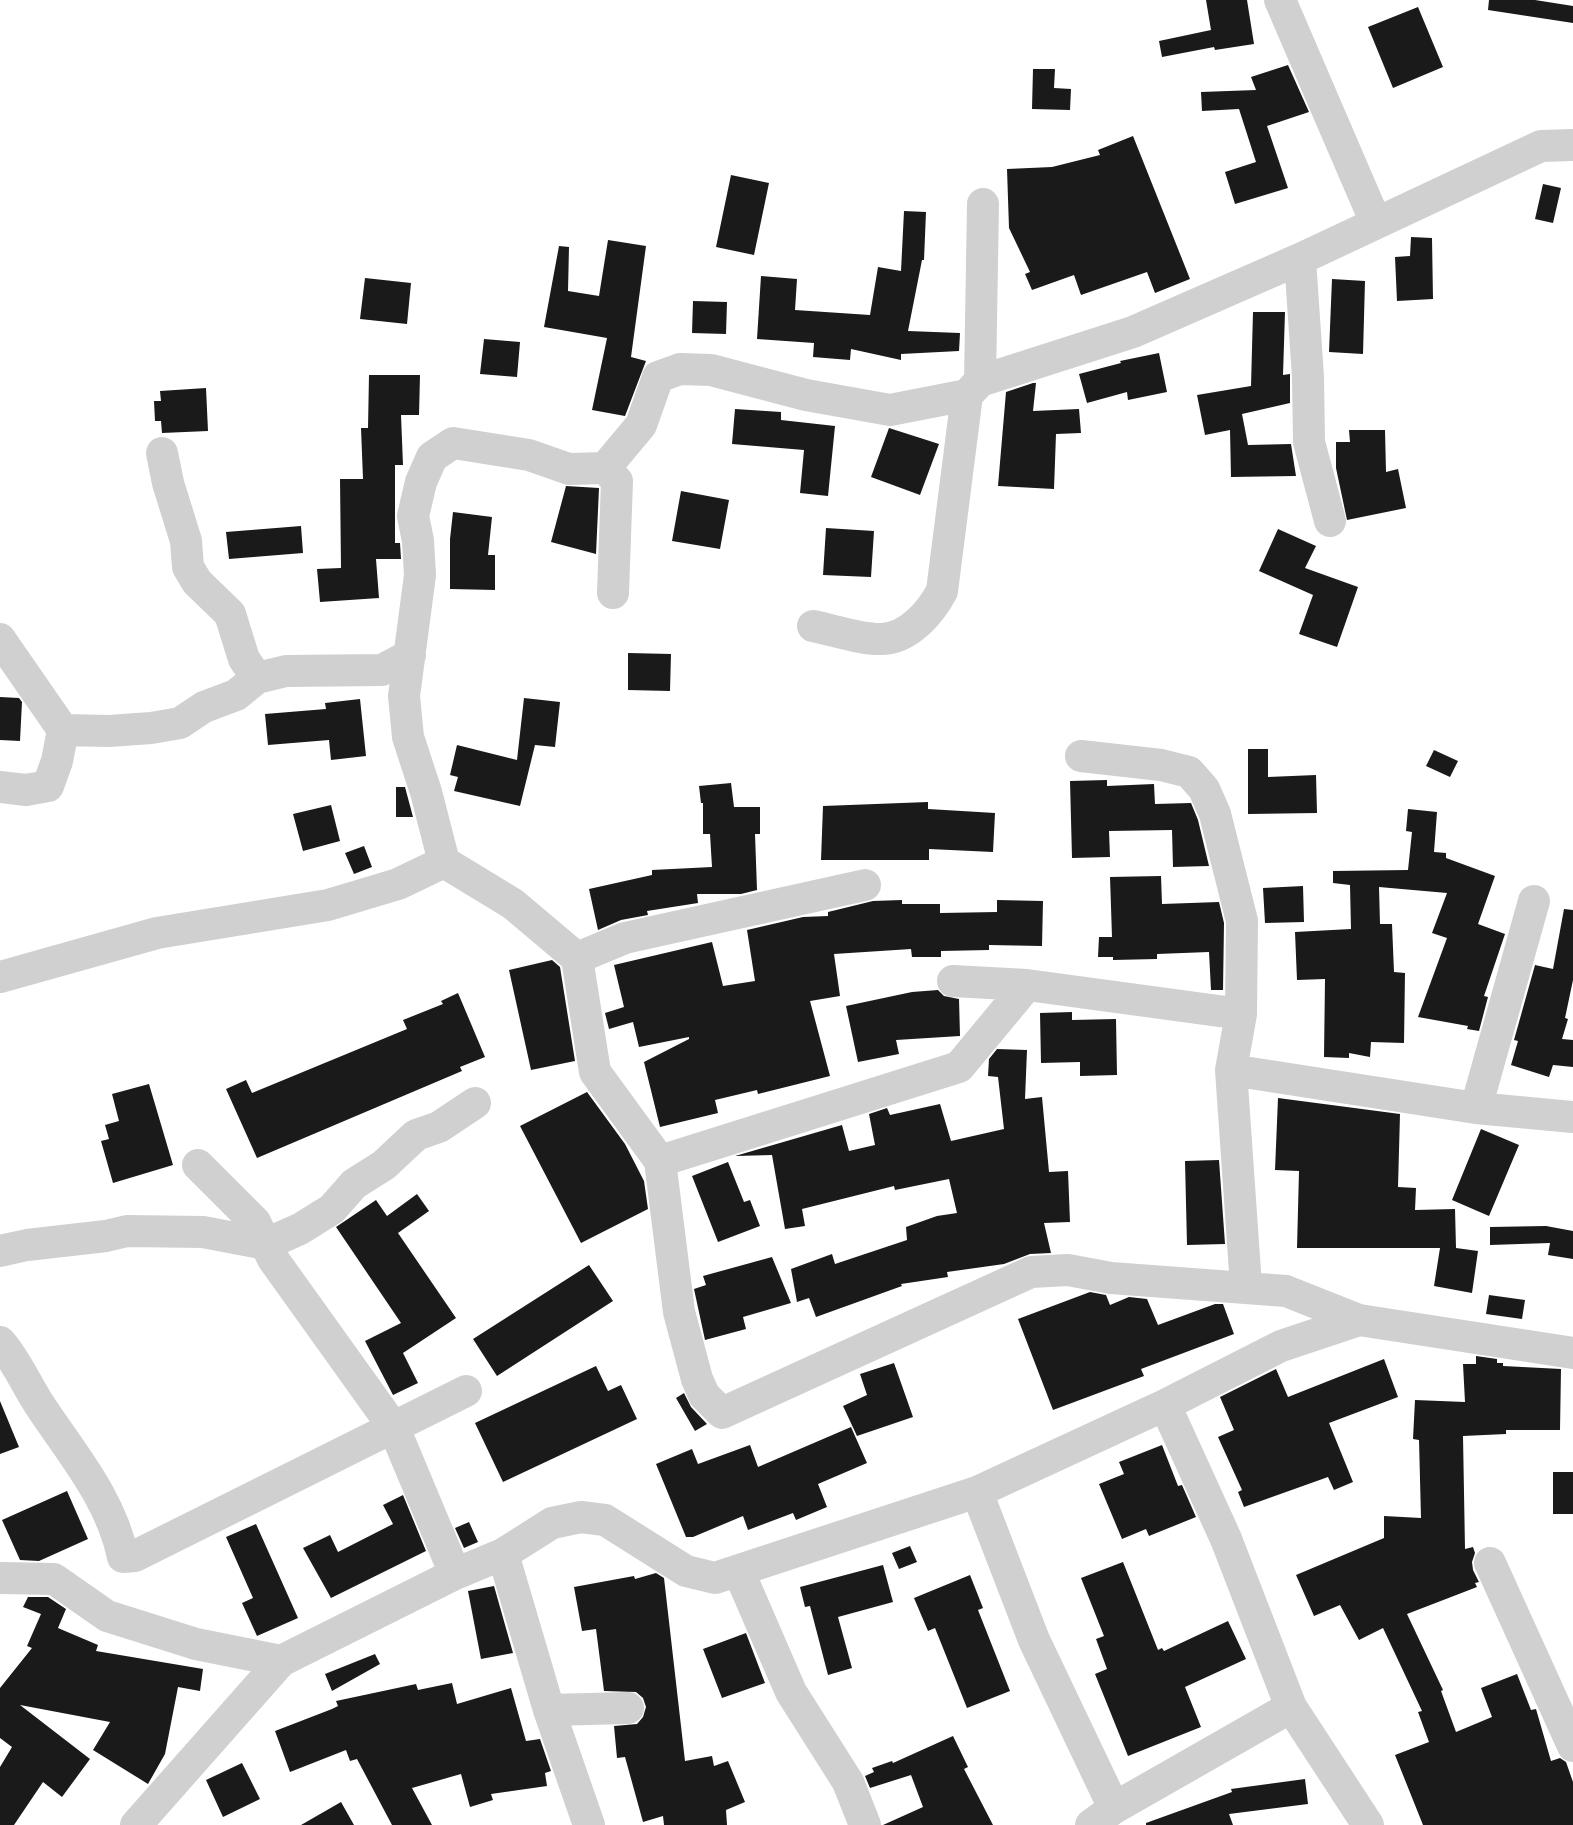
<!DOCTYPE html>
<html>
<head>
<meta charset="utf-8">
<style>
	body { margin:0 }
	canvas { display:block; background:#fff }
</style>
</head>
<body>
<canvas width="1573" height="1825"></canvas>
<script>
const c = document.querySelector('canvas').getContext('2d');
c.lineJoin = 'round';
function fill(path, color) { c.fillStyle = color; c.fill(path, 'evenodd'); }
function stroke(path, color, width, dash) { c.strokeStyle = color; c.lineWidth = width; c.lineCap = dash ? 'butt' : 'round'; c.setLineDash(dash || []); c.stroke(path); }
const building = new Path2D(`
	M1206,0H1247L1254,44L1215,50L1214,47L1162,57L1159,41L1211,30Z
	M1489,0H1535L1573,6V23L1488,10Z
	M1418,7L1443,67L1393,88L1368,27Z
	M1288,65L1309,112L1267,126L1288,188L1235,204L1225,172L1256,162L1239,109L1202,111L1201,92L1256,90L1251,77Z
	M1033,69H1055L1054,88L1071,89L1070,110L1032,109Z
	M1133,136L1190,279L1155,293L1147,272L1081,295L1074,275L1032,290L1025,274L1030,272L1009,228L1007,169L1052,167L1100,155L1098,150Z
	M731,175L769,183L754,255L716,247Z
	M1543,184L1561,188L1553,223L1535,219Z
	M904,211L926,212L924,260H922L908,331L960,333L959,351L901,354V360L851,349L850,360L813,357L814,343L757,339L761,276L797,279L795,310L870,315L878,267L901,271Z
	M1411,237L1432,238L1433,299L1397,301L1395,257L1410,256Z
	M608,240L646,246L631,357L646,361L625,416L592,410L607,338L544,327L559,246L569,247L568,291L599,296Z
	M365,278L411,283L407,324L360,319Z
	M1332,279L1365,281L1363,354L1329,352Z
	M693,301L727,302L726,334L692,333Z
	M1253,312H1285L1283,375L1290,374V403L1242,414L1248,445L1291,444L1296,476L1231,477L1230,430L1205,435L1197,395L1251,386Z
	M484,339L520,342L517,377L480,374Z
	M1159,353L1167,392L1128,400L1127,392L1087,403L1079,374L1121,363L1120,361Z
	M369,375H420L419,415H401L403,465H395V543H400L401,559H376L379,598L320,602L317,569L341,568L340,479H363L361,428H368Z
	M1033,383H1036L1033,411L1079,409L1081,433L1056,434L1054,489L998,486L1006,392Z
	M206,388L208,431L162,433L161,421H155L154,401H161L160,391Z
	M735,409L781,412V420L835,426L828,496L800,493L804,450L732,444Z
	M889,428L939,444L920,495L871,477Z
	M1349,430H1385L1386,472L1398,469L1406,508L1347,520L1336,468V442H1350Z
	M566,486L599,488L596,554L551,542Z
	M681,491L729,500L720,549L672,541Z
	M453,512L492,517L488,555H495V590L450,589V539Z
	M301,526L303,553L229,559L226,532Z
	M826,528L874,531L871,577L823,575Z
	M1278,529L1316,546L1305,568L1358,587L1337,647L1299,634L1313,595L1259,571Z
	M628,653L671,654L670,691L628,690Z
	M0,697L19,698L22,702L20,741L0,740Z
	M524,698L560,702L555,747L535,745L520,806L454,791L458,777L450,775L457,745L517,760Z
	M360,699L366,756L331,760L329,740L268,745L265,714L326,709L325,703Z
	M1248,749H1268V777L1316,775L1317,813L1248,814Z
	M1434,750L1458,761L1450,777L1426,766Z
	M1107,780V786L1154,784L1155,804L1191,803L1198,820L1209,866L1173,867L1172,830L1109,831L1110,857L1072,858L1070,781Z
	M731,783L734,807H760V834H755L757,890L741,894H697L698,903L647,911L648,915L621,920L598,930L589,889L652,875V870L712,867L710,834H703V803H701L699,786Z
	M396,787H405L413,817H396Z
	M928,802V809L995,813L993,852L929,849V860H821L823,806Z
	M331,805L340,841L303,851L293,814Z
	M1408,809L1437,812L1434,852L1446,853V858L1495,876L1478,924L1505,934L1484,996L1488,997L1479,1031L1467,1029L1468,1026L1418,1017L1447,938L1432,933L1447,893L1379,887L1380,924H1392L1394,972L1405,973L1404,1043L1371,1042L1370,1057L1349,1053V1058L1324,1057L1325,979L1297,980L1295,932L1351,929L1350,885L1333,883V871L1408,870L1412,832L1406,831Z
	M364,846L372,867L354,874L345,853Z
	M1161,876L1162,904L1219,902L1224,923L1223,990H1211L1209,952L1157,954V959L1113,960V957H1098L1099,937H1112L1110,877Z
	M1303,886L1304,922L1265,923L1263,888Z
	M902,900V904H940V913L997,912V900L1043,901L1042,946L989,945V950L941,951V957H912L911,949L834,954L840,996L810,1001L830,1076L758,1094L757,1090L715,1100L718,1113L660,1127L644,1062L689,1039V1037L639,1047L633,1022L609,1029L605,1013L624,1007L614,965L712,942L723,986L755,981L747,930L803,917L828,916V912L873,901Z
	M1564,909L1573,910V980L1565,1018L1568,1019L1562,1039L1573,1040V1067L1553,1065L1549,1077L1511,1065L1518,1041L1514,1040L1535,965L1553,969Z
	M552,960L560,967L575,1061L531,1070L509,970Z
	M938,990L944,996L959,999L960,1036L896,1040L899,1054L858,1062L846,1006L912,992Z
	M458,993L485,1057L460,1067L462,1071L257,1158L226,1089L246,1080L252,1093L407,1029L403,1020L443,1004L441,1001Z
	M1072,1012V1020L1116,1019L1117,1075L1080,1076V1062L1041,1063L1040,1013Z
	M997,1049L1027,1050L1025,1099L1042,1097L1049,1172L1068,1171L1070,1222L1044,1223L1051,1253L1030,1254L1004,1264L947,1272L948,1277L901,1284L902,1286L816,1317L809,1298L797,1302L791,1269L832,1254L835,1264L907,1240L906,1227L937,1216L957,1213L949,1179L895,1190L894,1186L802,1209L805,1226L785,1229L772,1155L735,1156L842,1125L849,1151L875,1145L869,1114L887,1108L890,1115L940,1104L951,1141L1004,1129L998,1077L988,1076L989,1059Z
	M149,1084L173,1165L113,1183L101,1141L109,1139L105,1125L119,1121L112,1094Z
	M587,1092L625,1144L644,1181L648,1209L581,1243L520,1126Z
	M1278,1098L1400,1114L1398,1187L1416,1188L1415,1210L1455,1209L1456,1248L1478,1251L1472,1293L1434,1286L1440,1248H1297L1299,1171L1275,1170Z
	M1481,1129L1519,1145L1489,1216L1452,1200Z
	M1219,1160L1225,1244L1187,1245L1185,1161Z
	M728,1162L744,1202L750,1200L760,1226L718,1242L692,1176Z
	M417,1194L429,1211L398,1233L456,1318L403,1353L418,1383L393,1395L365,1341L401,1323L336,1227L376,1200L387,1216Z
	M1546,1226L1573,1231V1259L1548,1255L1550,1243L1490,1245V1227Z
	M772,1257L791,1303L743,1317L746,1329L705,1340L694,1289L706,1285L703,1276Z
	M589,1265L613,1301L497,1376L473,1339Z
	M1090,1292L1106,1295L1110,1305L1129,1297L1147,1299L1158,1325L1215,1304H1223L1234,1334L1141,1369L1144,1376L1053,1410L1018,1319Z
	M1489,1295L1525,1300L1522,1319L1486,1314Z
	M1476,1356L1497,1359V1363H1503V1366L1561,1369L1560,1430H1506V1434L1463,1436L1465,1549L1473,1547L1475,1553L1472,1562L1473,1570L1479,1582L1475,1583L1477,1587L1407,1614L1443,1690L1441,1691L1456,1732L1492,1717L1481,1688L1517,1674L1531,1710L1536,1709L1551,1761L1560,1758L1566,1762L1573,1782V1825H1423L1395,1755L1429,1742L1418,1712L1422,1711L1383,1628L1359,1640L1340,1605L1314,1616L1296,1575L1384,1538V1516L1421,1518L1419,1440L1413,1439L1415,1400L1465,1402L1463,1364H1476Z
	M1384,1359L1398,1397L1329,1423L1353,1482L1334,1490L1328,1477L1244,1507L1238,1492L1242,1490L1218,1437L1234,1430L1220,1397L1276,1369L1288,1397Z
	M894,1363L913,1417L857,1436L843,1406L867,1395L860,1374Z
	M596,1366L608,1391L621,1385L637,1419L503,1482L475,1423Z
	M684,1393L691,1407L707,1424L695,1431L676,1398Z
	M0,1401L19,1447L0,1454Z
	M851,1427L867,1463L818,1484L827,1507L796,1520L793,1513L748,1530L743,1516L693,1537H686L656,1464L692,1449L698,1464L750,1445L758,1467Z
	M1162,1445L1178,1486L1182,1485L1196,1517L1149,1536L1146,1529L1122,1539L1099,1484L1124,1474L1119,1462Z
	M1553,1472H1573V1514H1553Z
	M67,1491L88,1539L39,1561L20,1560L2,1520Z
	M403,1495L426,1551L331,1598L303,1548L330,1535L338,1552L393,1524L383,1505Z
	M469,1522L478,1542L464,1548L455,1528Z
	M256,1524L298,1618L257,1636L242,1603L253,1598L226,1537Z
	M910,1546L917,1562L899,1569L892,1553Z
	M1123,1562L1158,1650L1162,1648L1164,1651L1228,1621L1246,1659L1185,1687L1201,1727L1128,1756L1095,1674L1107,1669L1096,1639L1104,1636L1081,1578Z
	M883,1565L893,1602L838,1617L852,1668L828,1675L810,1606L805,1607L800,1587Z
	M656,1573L664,1578L685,1761L712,1756L714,1766L728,1761L745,1802L726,1810L727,1825H664L663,1816L643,1822L625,1757L617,1758L614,1726L637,1724L643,1717L646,1707L643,1698L636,1692L604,1691L596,1629L582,1631L574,1587L634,1576L635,1579Z
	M970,1575L983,1608L978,1610L1010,1691L967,1708L935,1628L928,1631L914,1598Z
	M494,1586L513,1653L481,1659L468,1591Z
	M28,1597H48L66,1609L58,1628L98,1645L96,1651L203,1669L200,1691L178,1687L165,1754L148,1784L93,1750L110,1722L20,1705L90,1759L62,1797L43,1782L14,1825H0V1767L12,1747L0,1738V1688L32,1648L27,1646L41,1614L23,1607Z
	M746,1633L765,1683L722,1698L703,1649Z
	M375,1654L380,1664L332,1691L325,1674Z
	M452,1683L457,1704L511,1688L526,1741L540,1739L551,1771L545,1773L547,1786L491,1794L493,1800L470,1807L461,1774L412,1788L432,1825H392L357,1759L350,1761L346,1750L290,1772L275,1731L332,1709L338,1706L336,1701L416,1684L418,1690Z
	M953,1736L968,1767L964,1769L993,1825H883L923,1807L911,1775L870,1788L865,1776L874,1772L872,1768L892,1761L893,1763Z
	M242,1763L260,1799L223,1817L206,1780Z
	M1305,1779L1308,1804L1229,1814L1233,1825H1146V1823L1232,1792L1231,1789Z
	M341,1802L354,1825H301Z`);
const minor = new Path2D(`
	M1280,0L1376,223
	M1300,259L1308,377L1309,442L1330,521
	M980,381L983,204
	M162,453L168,483L186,541L188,567L197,582L230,614L244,659L257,678
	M605,468L617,481L613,593
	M813,626C833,630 863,640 882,639C909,638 931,612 942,591L967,395
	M0,639L63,730
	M1081,756L1161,765L1189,772L1204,789L1215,814L1242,921L1241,1014L1231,1070L1246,1286
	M0,787L26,790L48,786L57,761L63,730L109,731L151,728L180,723L204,707L236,695L257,678L286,671L382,670L410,655
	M444,862L426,792L408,737L404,696L420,575L418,541L413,516L421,482L432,457L453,443L529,455L569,469L605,468L641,425L658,377L680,369L711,370L806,395L890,410L967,395L980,381L1133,332L1300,259L1541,146L1573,145
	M865,885L625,938L577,958L595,1072L660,1161L679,1312L697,1379L704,1395L722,1413L1031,1272L1068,1270L1111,1278L1286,1291L1359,1320
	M0,977L157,933L328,905L398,884L444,862L513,904L577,958
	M953,981L1027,985L1241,1014
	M1231,1070L1476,1108L1573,1117
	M1476,1108L1534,901
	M660,1161L959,1067L1027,985
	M198,1165L255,1222L273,1259L394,1428L455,1574
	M0,1251L27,1245L106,1236L127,1231L203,1232L266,1244L300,1229L332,1209L354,1184L384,1165L416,1135L439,1127L475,1103
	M0,1342C16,1360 26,1384 39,1404C71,1453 111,1498 123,1557L135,1556L466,1391
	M1165,1405L1226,1539L1291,1707L1368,1825
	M977,1492L1034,1640L1114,1808
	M503,1554L549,1710L589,1825
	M1490,1563L1573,1746
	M739,1572L791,1692L848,1782L865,1825
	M0,1578L54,1579L107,1616L196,1644L281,1661
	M549,1710L628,1708
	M136,1825L281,1661L455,1574L503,1554L552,1523L581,1517L605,1520L686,1571L715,1578L977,1492L1165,1405L1281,1346L1359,1320L1573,1353
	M1091,1825L1114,1808L1291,1707`);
fill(building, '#1a1a1a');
stroke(minor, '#d0d0d0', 32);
</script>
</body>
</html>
